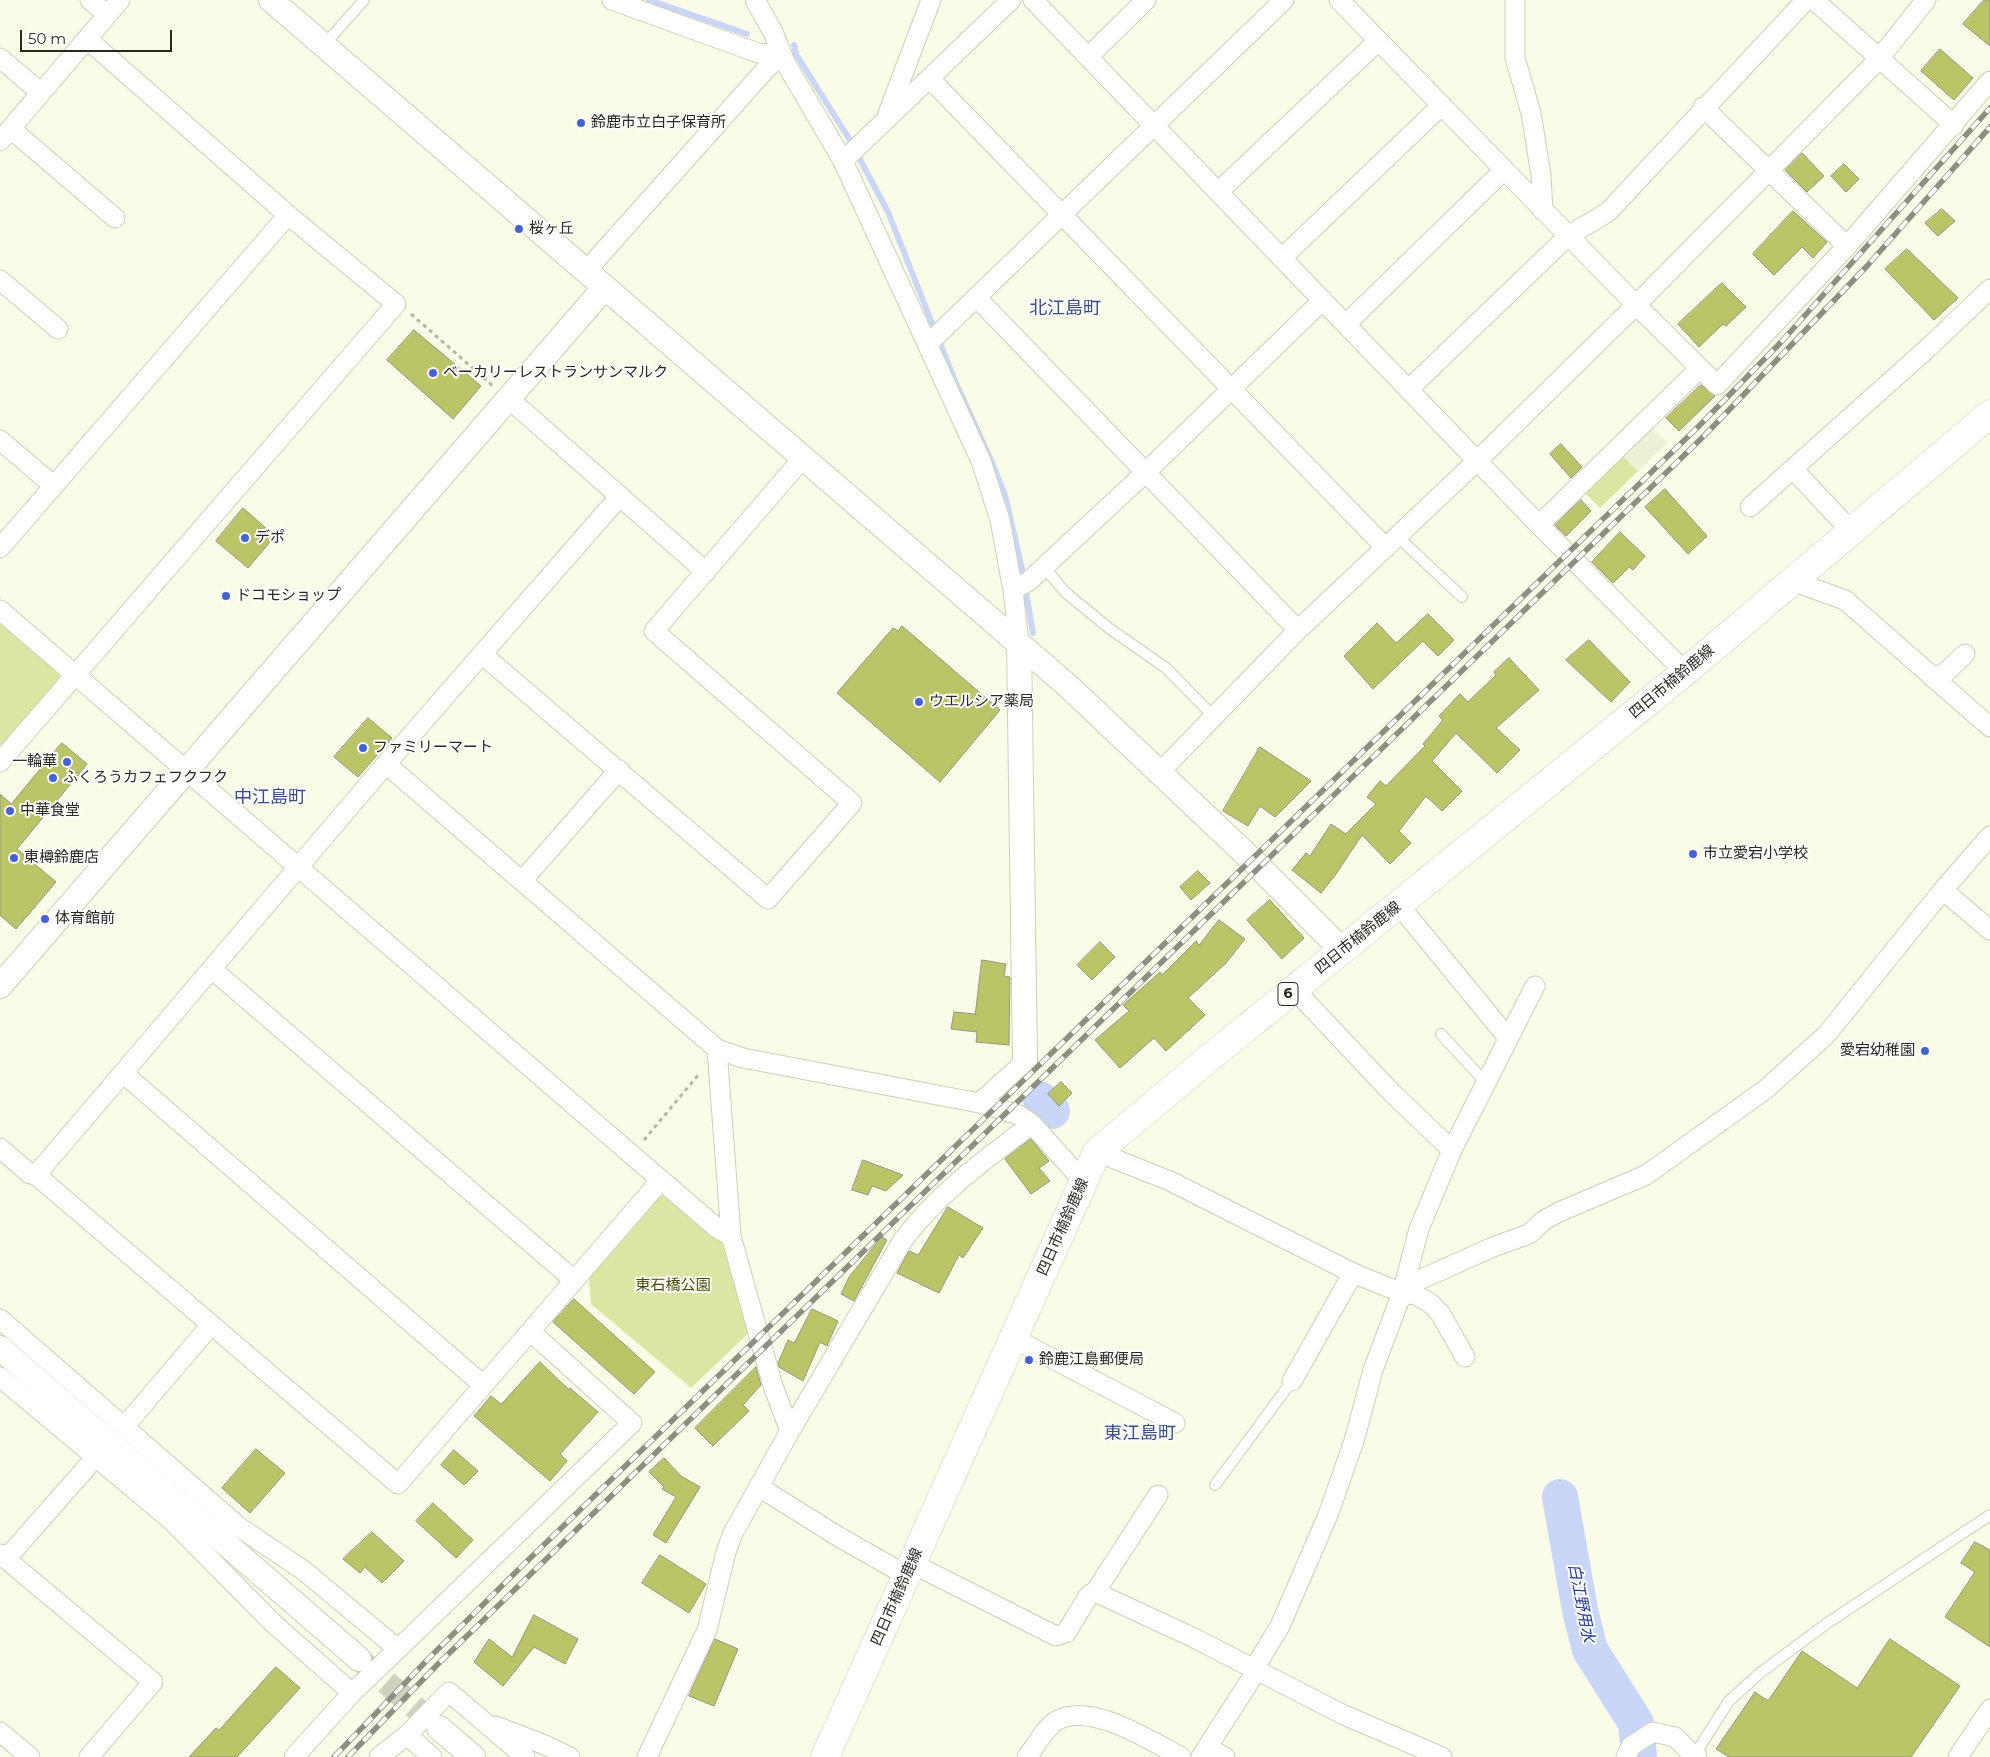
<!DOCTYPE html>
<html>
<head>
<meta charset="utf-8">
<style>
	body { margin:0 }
	#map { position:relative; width:1990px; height:1757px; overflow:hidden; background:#f9fce6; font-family:Montserrat,sans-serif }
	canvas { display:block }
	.scale { position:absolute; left:20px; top:30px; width:152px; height:22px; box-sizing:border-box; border:2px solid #272820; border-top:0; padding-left:6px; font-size:15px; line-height:18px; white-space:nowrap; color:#272820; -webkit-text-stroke:4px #fff; paint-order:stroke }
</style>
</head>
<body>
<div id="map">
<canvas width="1990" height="1757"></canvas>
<div class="scale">50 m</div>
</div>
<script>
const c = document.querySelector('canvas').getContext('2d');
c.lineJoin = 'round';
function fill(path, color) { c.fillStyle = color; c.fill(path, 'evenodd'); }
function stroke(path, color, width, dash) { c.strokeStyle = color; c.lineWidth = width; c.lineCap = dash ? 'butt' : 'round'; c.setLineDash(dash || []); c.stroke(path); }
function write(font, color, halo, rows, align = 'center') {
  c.font = font + ' Montserrat,"Noto Sans JP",sans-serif'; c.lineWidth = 4; c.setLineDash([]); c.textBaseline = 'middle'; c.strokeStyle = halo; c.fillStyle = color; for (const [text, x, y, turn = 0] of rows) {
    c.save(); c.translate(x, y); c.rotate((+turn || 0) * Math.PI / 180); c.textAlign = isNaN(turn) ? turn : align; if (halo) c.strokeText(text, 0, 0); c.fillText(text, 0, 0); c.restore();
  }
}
const built = new Path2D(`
	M1652,427L1668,443L1638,471L1623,456Z`);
const green = new Path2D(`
	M1623,456L1638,471L1600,508L1584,492Z
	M0,621L60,672L59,681L0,749Z
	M658,1196H668L731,1250L753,1329L691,1388L591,1304L589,1277Z`);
const stream = new Path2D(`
	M649,0L747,34
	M794,45L796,54L848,137L888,212L955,381L989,456L1005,495L1022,569L1033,633`);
const river = new Path2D(`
	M1041,1100L1043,1107L1052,1111
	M1560,1497L1580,1610L1590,1650L1636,1723L1639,1757`);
const building = new Path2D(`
	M1984,0H1990V46L1963,24Z
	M1940,49L1973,78L1954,100L1921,71Z
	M1802,153L1824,176L1807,192L1785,170Z
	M1844,164L1859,179L1846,192L1831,176Z
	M1942,209L1955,221L1938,236L1925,223Z
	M1793,211L1827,242L1813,258L1802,247L1774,275L1753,254Z
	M1907,249L1958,298L1934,320L1885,269Z
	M1722,283L1746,307L1726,326L1723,324L1699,347L1678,324Z
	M414,330L481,386L453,419L387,360Z
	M1701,385L1715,396L1679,431L1666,418Z
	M1561,444L1582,467L1571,478L1550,454Z
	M1665,489L1707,536L1688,554L1645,507Z
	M1581,500L1591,511L1566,536L1555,525Z
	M243,508L275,536L248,568L216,541Z
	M1620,532L1645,556L1633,570L1629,567L1613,583L1592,562Z
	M1428,614L1454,640L1438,656L1423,641L1373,689L1344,656L1377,623L1396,643Z
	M902,626L1000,710L940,782L837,693L893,628L898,631Z
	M1589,640L1630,682L1611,702L1566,660Z
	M1509,658L1539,690L1496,728L1520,750L1497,773L1456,733L1432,761L1462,791L1442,811L1426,796L1399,831L1411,843L1390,864L1362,835L1336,874L1321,893L1292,870L1306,853L1310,856L1331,824L1346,834L1376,804L1367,797L1380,781L1386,786L1425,746L1423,744L1443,720L1439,716L1460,694L1468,702L1496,675L1494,672Z
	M368,718L392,738L358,777L334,757Z
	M62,743L87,764L17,849L56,882L16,929L0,915V794L11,804Z
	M1260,747L1311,781L1275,817L1260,806L1248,826L1223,811Z
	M1198,871L1210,883L1191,900L1180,887Z
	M1270,900L1304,938L1282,959L1247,920Z
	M1219,920L1245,939L1226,963L1188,998L1205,1015L1166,1051L1154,1038L1120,1068L1095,1040L1129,1011L1123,1005L1160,972L1162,975L1196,941L1199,945Z
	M1100,942L1115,957L1092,980L1077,965Z
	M982,960L1006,964L1004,976L1010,977L1009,1045L976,1042L977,1032L951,1029L954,1012L975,1014Z
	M1061,1082L1072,1093L1059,1106L1048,1094Z
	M1031,1139L1049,1161L1039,1168L1050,1181L1031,1194L1005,1159Z
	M863,1160L903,1175L886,1191L872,1186L868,1195L852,1190Z
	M948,1207L983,1228L963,1258L959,1255L939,1293L897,1273L909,1251L918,1255Z
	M882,1237L887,1240L854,1301L841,1294L849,1277Z
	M574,1299L655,1372L634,1394L553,1322Z
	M812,1309L838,1321L827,1346L820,1342L803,1381L779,1367L778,1363L788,1340L794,1343Z
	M540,1362L569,1390L570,1388L598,1412L560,1454L567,1461L550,1481L474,1416L491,1396L501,1404Z
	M756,1367L761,1385L743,1405L749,1411L713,1446L695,1428Z
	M256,1449L285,1473L250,1513L222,1488Z
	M454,1450L478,1471L464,1485L441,1465Z
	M664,1458L681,1476L700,1487L666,1543L653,1535L676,1497L662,1489L664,1487L649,1472Z
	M433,1503L473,1540L456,1558L416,1521Z
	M372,1532L404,1561L382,1583L365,1567L360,1573L343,1559Z
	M1975,1542L1990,1550V1647L1945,1617L1975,1572L1961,1563Z
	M660,1555L706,1584L689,1613L642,1583Z
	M534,1615L578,1639L565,1664L534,1647L503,1686L474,1662L489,1639L512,1657Z
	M715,1639L738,1649L714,1706L689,1696Z
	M1890,1639L1960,1686L1911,1757H1729L1716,1749L1755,1692L1768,1701L1802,1651L1857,1688Z
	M276,1667L300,1688L237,1757H189L216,1728L219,1730Z`);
const tertiaryTunnel = new Path2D(`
	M359,1659L439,1728`);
const path = new Path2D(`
	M411,314L493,386
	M644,1140L699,1074`);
const service = new Path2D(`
	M324,45L364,0
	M1397,536L1462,597
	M1044,567L1066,593L1110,629L1166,668L1214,717
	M1441,1034L1486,1083
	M1215,1485L1292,1381
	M1694,1756L1729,1701L1760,1673L1826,1624L1990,1515`);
const minor = new Path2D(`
	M90,0L107,15
	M612,0L758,53L781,55
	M755,0L773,32L785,62L843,161L981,461L1000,520L1013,590L1019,643
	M1033,0L1539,525L1685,672
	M1515,0V58L1531,113L1541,175L1543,211
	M1814,0L1954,125
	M1926,0L1878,60L1636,305L1717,385L1847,246L1990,81
	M1088,57L1146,0
	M0,58L41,93
	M930,79L1386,548
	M1703,107L1847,246
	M887,116L931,0
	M11,129L115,218
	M0,141L120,0
	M843,161L1011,0
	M1218,192L1378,41
	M1282,258L1442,105
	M586,271L767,68L781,55
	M0,280L58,329
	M976,297L1298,630
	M1346,324L1504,170
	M929,343L1284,0
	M1409,389L1568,236L1608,212L1806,0
	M508,398L706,572
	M0,440L54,486
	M1793,469L1851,531
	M1750,507L1929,347L1990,289
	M1539,525L1699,369
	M0,548L288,215
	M1792,581L1845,600L1990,727
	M1013,590L1029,581L1146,472L1323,300
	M0,610L661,1180L717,1228L731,1236L717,1049
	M483,655L768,899L852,803L654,631L803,458
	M1933,678L1946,672L1965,654
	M0,762L396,304L288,215L87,39
	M386,764L717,1049L743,1058L979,1103L1019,1115L1032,1124L1083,1181
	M1160,772L1298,630L1478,460L1636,305L1339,0
	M522,881L619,770
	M1943,890L1990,930
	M1399,905L1508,1038
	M213,970L574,1280
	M1294,989L1392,1093L1452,1150
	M123,1073L483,1385
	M979,1103L1025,1062
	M0,1148L30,1174L36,1175L398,1484L661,1180
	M1097,1152L1170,1181L1353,1273L1402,1293L1416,1295L1430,1303L1440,1313L1465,1357
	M36,1175L386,764L620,496
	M731,1236L773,1386L790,1431
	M1402,1293L1415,1282L1493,1247L1529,1234L1543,1221L1559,1212L1646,1175L1766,1089L1827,1034L1943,890L1990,836
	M0,1319L239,1527L303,1570L398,1649L632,1423L531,1332
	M1015,1339L1175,1423
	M0,1377L171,1520L274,1624L352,1693
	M1292,1381L1353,1273
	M124,1427L211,1325
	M759,1487L839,1537L906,1575
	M0,1554L153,1682L89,1757
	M6,1559L87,1467
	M911,1563L1056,1636L1066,1633L1089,1595L1095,1592L1194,1638L1344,1715L1442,1757
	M1095,1592L1158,1495
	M1254,1669L1280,1626L1328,1515L1354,1441L1373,1370L1402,1293L1419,1229L1452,1150L1535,986
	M496,1726L545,1745L570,1757
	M0,1732L30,1757
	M407,1735L449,1692L525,1757
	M1207,1747L1225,1757
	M294,1757L352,1693L398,1649
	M379,1757L407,1735L432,1757
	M647,1757L707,1630L726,1552L733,1533L790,1431L903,1240C938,1193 986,1159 1032,1124
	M1027,1757C1036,1746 1044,1729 1056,1721C1090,1701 1151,1741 1181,1757
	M1201,1757L1257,1670
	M1626,1757L1631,1746L1653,1732L1675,1737L1694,1756
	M1958,1757L1990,1709`);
const tertiary = new Path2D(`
	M271,0L1067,685L1251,859L1342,950
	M1019,643L1025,1062
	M0,986L605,287
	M0,1348L359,1659
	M439,1728L473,1757
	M1693,1757L1694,1756`);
const primary = new Path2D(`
	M825,1757L1097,1152L1208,1059L1685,672L1990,414`);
const rail = new Path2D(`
	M334,1757L432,1655L520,1568L1698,427L1783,340L1990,108
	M348,1757L438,1664L1705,435L1867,266L1990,127`);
const markers = [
	[581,123,5,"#4562d5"],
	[519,229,5,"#4562d5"],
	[433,373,5,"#4562d5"],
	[245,538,5,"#4562d5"],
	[226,596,5,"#4562d5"],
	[919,702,5,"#4562d5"],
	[363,748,5,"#4562d5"],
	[67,762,5,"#4562d5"],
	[53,778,5,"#4562d5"],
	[10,811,5,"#4562d5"],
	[1693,854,5,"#4562d5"],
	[14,858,5,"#4562d5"],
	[45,919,5,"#4562d5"],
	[1925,1051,5,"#4562d5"],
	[1029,1360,5,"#4562d5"]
];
const shields = [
	[1288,994,20]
];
const shieldNames = [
	["6",1288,994]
];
const poiNames = [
	["鈴鹿市立白子保育所",591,123],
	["桜ヶ丘",529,229],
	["ベーカリーレストランサンマルク",443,373],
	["デポ",255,538],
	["ドコモショップ",236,596],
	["ウエルシア薬局",929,702],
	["ファミリーマート",373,748],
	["一輪華",57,762,"right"],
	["ふくろうカフェフクフク",63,778],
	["中華食堂",20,811],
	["市立愛宕小学校",1703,854],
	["東樽鈴鹿店",24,858],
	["体育館前",55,919],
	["愛宕幼稚園",1915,1051,"right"],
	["鈴鹿江島郵便局",1039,1360]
];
const streetNames = [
	["四日市楠鈴鹿線",1672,682,-40],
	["四日市楠鈴鹿線",1358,938,-39],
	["四日市楠鈴鹿線",1063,1227,-66],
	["四日市楠鈴鹿線",897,1597,-66]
];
const parkNames = [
	["東石橋公園",673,1286]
];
const waterNames = [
	["白江野用水",1581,1603,79]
];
const quarterNames = [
	["北江島町",1065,309],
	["中江島町",270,798],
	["東江島町",1140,1434]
];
fill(built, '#edf2d4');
fill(green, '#dce5a1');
stroke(stream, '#cad6f7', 6);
stroke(river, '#cad6f7', 36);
fill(building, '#bbc568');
stroke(building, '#939682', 1);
stroke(tertiaryTunnel, '#cfd2be', 24, [24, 12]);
stroke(service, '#cccfb9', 12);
stroke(minor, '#cccfb9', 21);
stroke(tertiary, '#cccfb9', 26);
stroke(primary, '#cccfb9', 29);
stroke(path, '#b4b7a5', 3, [4, 4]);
stroke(service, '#fff', 10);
stroke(minor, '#fff', 19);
stroke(tertiary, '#fff', 24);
stroke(primary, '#fff', 28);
stroke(rail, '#8d8f80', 5.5);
stroke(rail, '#fff', 4, [11]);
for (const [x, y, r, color] of markers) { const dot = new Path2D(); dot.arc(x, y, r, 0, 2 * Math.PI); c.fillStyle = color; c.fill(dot); stroke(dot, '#fff', 2); }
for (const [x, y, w] of shields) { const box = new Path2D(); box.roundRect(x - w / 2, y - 11.5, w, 23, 4); c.fillStyle = '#fff'; c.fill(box); stroke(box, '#272820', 1); }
write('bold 14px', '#272820', null, shieldNames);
write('15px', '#272820', '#fff', poiNames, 'left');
write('15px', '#272820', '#fff', streetNames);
write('15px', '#474c02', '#fff', parkNames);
write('italic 16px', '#253891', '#fff', waterNames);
write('18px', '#3a4d88', '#fff', quarterNames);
</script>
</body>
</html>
